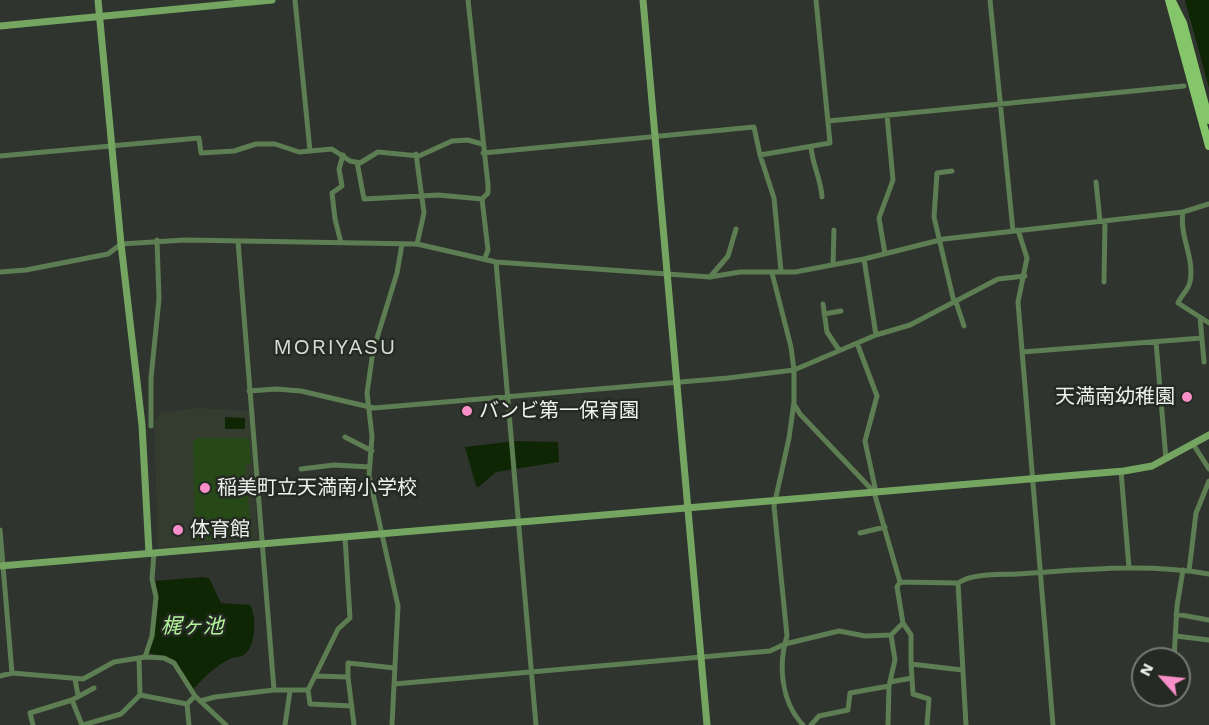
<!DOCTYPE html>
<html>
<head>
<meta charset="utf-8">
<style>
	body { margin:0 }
	#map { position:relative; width:1209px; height:725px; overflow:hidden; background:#2f342e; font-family:"Work Sans",sans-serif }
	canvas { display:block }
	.north { position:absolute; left:1131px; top:647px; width:60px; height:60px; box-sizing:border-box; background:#252a24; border:2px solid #757a74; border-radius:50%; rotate:297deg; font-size:16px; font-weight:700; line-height:24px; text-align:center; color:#eef1ed }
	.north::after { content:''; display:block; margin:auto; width:21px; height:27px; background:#f98fc8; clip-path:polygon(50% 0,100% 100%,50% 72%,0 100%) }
</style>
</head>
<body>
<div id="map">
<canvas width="1209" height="725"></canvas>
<div class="north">N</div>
</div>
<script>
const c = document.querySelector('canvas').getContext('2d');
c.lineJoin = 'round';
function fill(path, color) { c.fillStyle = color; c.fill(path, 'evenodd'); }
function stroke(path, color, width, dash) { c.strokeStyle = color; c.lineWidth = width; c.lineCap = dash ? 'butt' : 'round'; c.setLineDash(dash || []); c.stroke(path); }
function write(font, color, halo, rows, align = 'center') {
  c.font = font + ' "Work Sans","Noto Sans JP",sans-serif'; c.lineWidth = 5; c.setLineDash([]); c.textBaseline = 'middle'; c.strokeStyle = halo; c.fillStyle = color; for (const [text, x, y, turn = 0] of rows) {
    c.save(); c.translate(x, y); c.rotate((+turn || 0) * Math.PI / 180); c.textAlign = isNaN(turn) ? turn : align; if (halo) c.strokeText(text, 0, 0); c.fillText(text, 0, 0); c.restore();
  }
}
const built = new Path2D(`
	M198,408L249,411L258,539L158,548L154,421L160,413Z`);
const green = new Path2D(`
	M197,438H249L251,464L245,466L252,537L195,541L193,442Z`);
const water = new Path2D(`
	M1185,0H1209V88Z
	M225,417L245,418V429H225Z
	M515,441L558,442L559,462L496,472L479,487L476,486L465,447Z
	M203,577L209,578L221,603L250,605C257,616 256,647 244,655C241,657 234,657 230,659C215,666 204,678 193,689L175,660L147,652C156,629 161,605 155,581Z`);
const street = new Path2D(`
	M295,0L310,151
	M468,0L488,185V193L482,199L488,250L485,258
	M990,0L1013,231
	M828,121L1184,86
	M811,146C812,165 821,178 822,197
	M483,153L754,127L760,155L774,198L781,271
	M416,154L424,213L417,244
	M760,155L830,143L816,0
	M0,156L199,138L201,153L234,151L256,144H275L299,152L332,149L350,161L360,163L378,152L419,156L452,141L468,140L482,144
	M357,162L364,199L438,195L482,199
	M952,171L937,173L934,217L954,302
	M1096,182L1100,221
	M1183,212C1179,236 1195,258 1190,282C1188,291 1181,295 1178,303L1209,323
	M1018,230L1027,258L1018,302L1053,725
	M238,241L274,690
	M341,243L335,219L332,193L342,186L339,169L343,155
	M885,254L879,218L893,180L887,115
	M864,259L876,335
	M496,262L536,725
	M833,265L834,230
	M0,272L26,270L108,254L121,244L185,240L417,244L496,262L710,277L740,272H795L864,259L944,239L1183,212L1209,204
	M772,273L791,347L794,370V402L789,438L774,506L787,636C778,665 781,702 803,725
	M710,277L728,256L736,229
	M1104,282L1105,221
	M956,302L964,326
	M823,304L827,332L839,350
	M824,314L841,311
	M1200,317L1204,362
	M1156,342L1166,459
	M857,343L877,396L865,441L876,492
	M1022,352L1202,338
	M249,391L276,389L301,391L374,408L728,378L794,370L876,335L910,325L998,279L1025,276
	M794,404L800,414L874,492L900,582L897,587L903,623L891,635L895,660L889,686L888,725
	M151,426V378L159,299L157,240
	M345,437L372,451
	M1193,444L1209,469
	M301,469L334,465L370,467
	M1121,471L1129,568
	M0,530L12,673
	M860,533L885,527
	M1189,571L1196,513L1209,481
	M900,582L958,583C974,573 999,575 1017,574C1081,570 1145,563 1209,574
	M958,583L966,725
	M1176,614L1209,620
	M903,623L911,635V664
	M1176,636L1209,640
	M145,657L152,636L156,597L152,579L154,553
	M139,658L140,695
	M1174,659L1177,606L1183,570
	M1137,664L1143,665
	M0,676L12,673L83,679L114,662L145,657L164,658L174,663L195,696L226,725
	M315,676L338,629L350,618L345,537
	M348,677L354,725
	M912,678L911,664L962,670
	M75,679L78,695
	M890,682L912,678L913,694L929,699L927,725
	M394,684L770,651L785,644L839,631L865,636L891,635
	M308,690L310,704L352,706
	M72,700L82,725
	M200,701L215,697L274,690H308L315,676L348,677V663L395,668
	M33,725L30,713L72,700L94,688
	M83,725L121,714L140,695L187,704
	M189,725L187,704L195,696
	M285,725L290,691
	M392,725L398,606L369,476L372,436L367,393L373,351L397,273L402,244
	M811,725L819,716L848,710L850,693L889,686`);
const secondary = new Path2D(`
	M98,0L121,244L142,425L149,553
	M643,0L707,725
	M0,26L272,0
	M0,566L1124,471L1152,466L1209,435`);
const primary = new Path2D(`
	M1169,0L1209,146
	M1172,1L1183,23L1209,120`);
const markers = [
	[1187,397,6,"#f98fc8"],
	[467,411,6,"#f98fc8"],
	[205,488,6,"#f98fc8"],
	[178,530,6,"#f98fc8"]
];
const poiNames = [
	["天満南幼稚園",1175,397,"right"],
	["バンビ第一保育園",479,411],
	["稲美町立天満南小学校",217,488],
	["体育館",190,530]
];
const waterNames = [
	["梶ヶ池",192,627]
];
const quarterNames = [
	["MORIYASU",335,348]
];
fill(built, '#343c30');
fill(green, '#274918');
fill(water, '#0f2605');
stroke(street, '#5d7d52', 5);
stroke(secondary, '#74a661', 7);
stroke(primary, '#85c66b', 8);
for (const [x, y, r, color] of markers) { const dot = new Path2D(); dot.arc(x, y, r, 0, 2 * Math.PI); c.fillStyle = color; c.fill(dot); stroke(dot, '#252a24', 2); }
write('20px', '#eef1ed', '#252a24', poiNames, 'left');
write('italic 21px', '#b3f49b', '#252a24', waterNames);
c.letterSpacing = '1.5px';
write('22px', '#d5dbd3', '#252a24', quarterNames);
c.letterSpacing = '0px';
</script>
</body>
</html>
